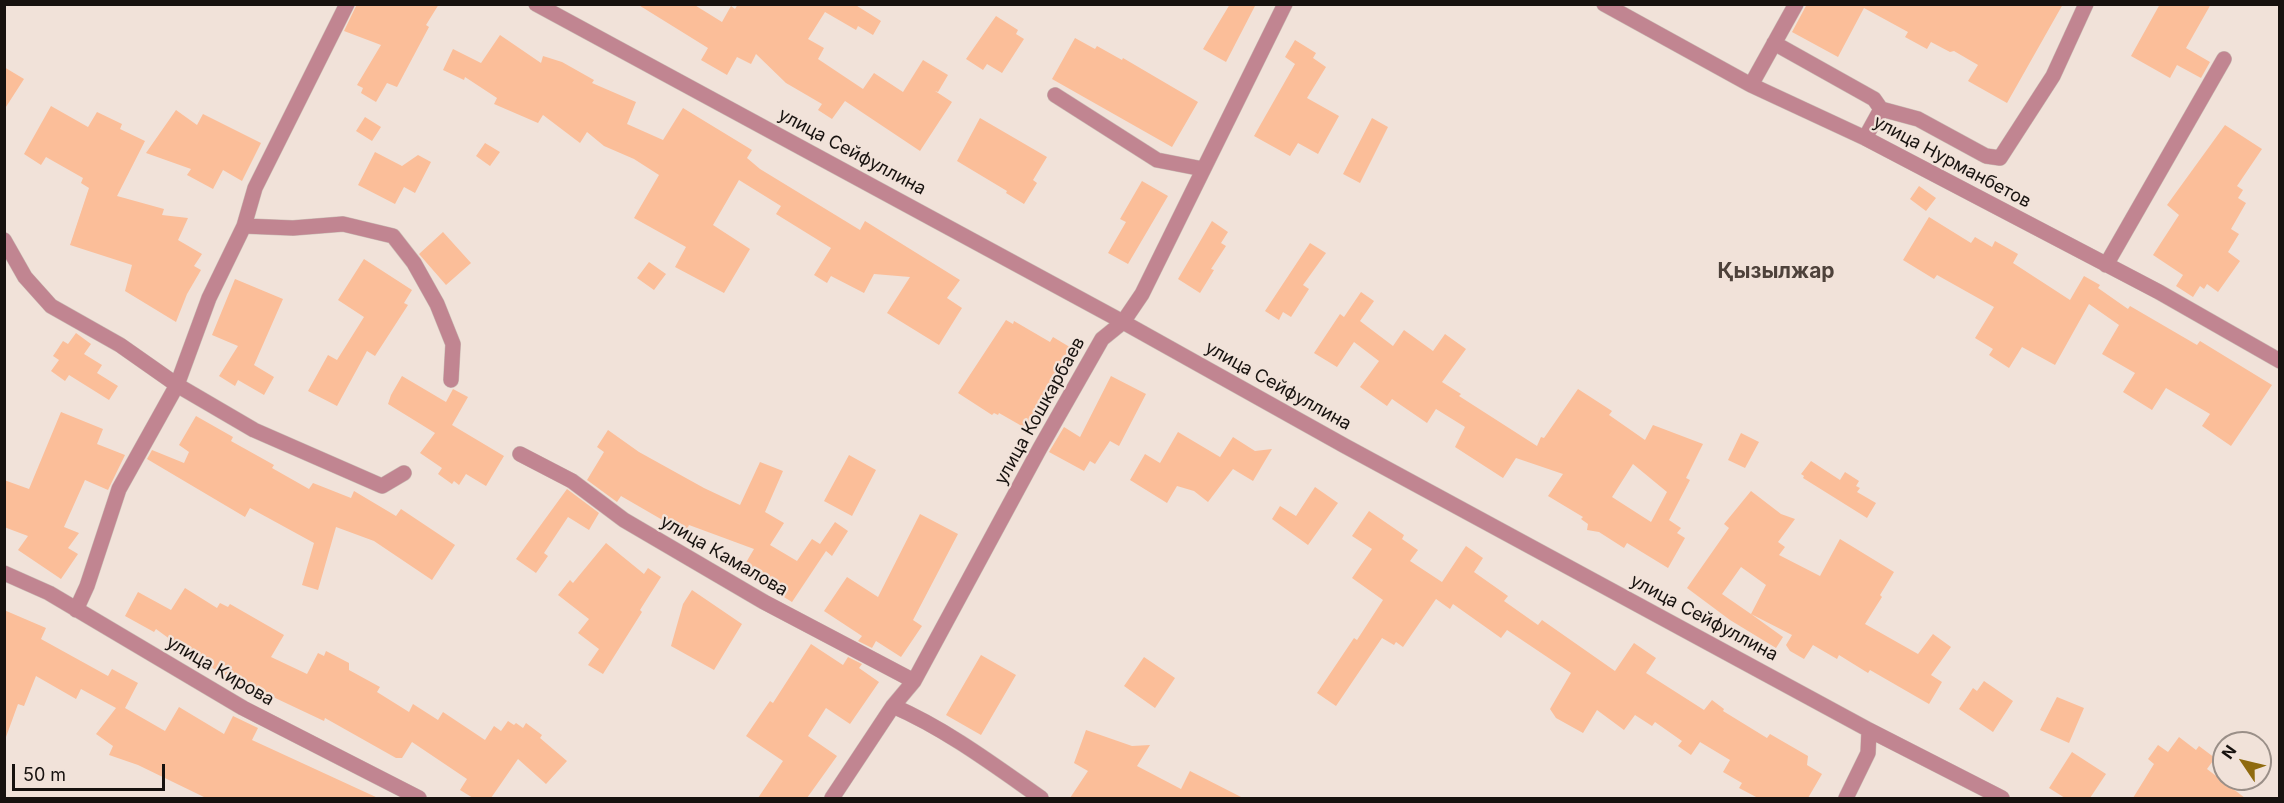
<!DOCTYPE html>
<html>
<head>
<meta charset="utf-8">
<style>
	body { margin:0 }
	#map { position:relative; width:2284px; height:803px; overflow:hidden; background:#f1e2d9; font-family:Inter,sans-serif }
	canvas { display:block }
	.frame { position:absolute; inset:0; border:6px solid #17120f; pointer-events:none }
	.north { position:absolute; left:2212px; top:731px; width:60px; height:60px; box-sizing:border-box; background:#f1e2d9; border:2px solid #9a8f88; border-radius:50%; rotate:305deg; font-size:16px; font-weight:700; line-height:24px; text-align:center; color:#17120f }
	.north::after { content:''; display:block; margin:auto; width:21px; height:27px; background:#8f6a0f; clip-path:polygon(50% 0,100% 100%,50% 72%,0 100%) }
	.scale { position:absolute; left:12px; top:764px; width:153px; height:27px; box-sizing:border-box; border:3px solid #17120f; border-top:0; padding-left:8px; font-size:18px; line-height:21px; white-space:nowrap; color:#17120f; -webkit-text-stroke:4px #f1e2d9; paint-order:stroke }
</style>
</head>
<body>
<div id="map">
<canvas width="2284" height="803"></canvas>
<div class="frame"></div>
<div class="north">N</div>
<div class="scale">50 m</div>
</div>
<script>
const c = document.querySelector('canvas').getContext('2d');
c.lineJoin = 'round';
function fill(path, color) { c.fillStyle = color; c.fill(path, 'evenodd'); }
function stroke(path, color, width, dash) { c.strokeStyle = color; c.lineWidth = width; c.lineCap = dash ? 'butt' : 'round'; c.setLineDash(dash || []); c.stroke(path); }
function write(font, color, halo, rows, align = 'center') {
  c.font = font + ' Inter,sans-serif'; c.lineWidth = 4.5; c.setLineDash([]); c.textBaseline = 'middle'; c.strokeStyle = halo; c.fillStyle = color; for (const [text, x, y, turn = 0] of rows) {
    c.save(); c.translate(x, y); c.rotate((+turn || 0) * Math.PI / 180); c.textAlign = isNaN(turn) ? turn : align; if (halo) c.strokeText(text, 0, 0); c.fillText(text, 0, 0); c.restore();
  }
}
const building = new Path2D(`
	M357,4H439L426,25L429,27L397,87L387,83L376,102L361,93L363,88L357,85L381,45L344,31Z
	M637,4H693L722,22L731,6L735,9L738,4H854L881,21L873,35L858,26L856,30L825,12L808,39L824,48L818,59L863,89L874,73L903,92L923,60L948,75L938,92L935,91L952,102L920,151L845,101L832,119L818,110L822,104L786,83L756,54L751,64L737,57L727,75L701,60L708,48Z
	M1230,4H1256L1226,62L1203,49Z
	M1807,4H2063L2007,103L1968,81L1978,65L1954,51L1950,52L1931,42L1927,49L1905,37L1908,32L1864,8L1838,57L1792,32Z
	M2160,4H2211L2186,48L2210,62L2201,78L2177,65L2170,78L2131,56Z
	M996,16L1018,30L1016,34L1024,39L1002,73L987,64L983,70L966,59Z
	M500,35L541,63L543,56L562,62L594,80L592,83L636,102L627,124L663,140L683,108L752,150L747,158L760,169L860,230L865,221L960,280L947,298L962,308L939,345L887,313L910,277L874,274L864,293L831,276L827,283L814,275L831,248L776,214L781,206L739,180L713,225L750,249L724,293L675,267L686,247L634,218L659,175L634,159L604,146L587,132L580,143L543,115L538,123L494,104L497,98L465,77L464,80L443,70L453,49L481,63Z
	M1075,38L1095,49L1097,46L1122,60L1123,58L1198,102L1172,147L1052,79Z
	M1295,40L1316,53L1313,58L1326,67L1307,98L1339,116L1318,154L1298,143L1290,156L1254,136L1295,64L1285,57Z
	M4,67L24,79L4,110Z
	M51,106L88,127L97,112L122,124L120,129L145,141L117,196L164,209L162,215L188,218L178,240L202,254L194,266L201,270L187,294L176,322L125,291L132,265L70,245L89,188L81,183L83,178L46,157L41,165L24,154Z
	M176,110L197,125L203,114L261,143L242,181L223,170L213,189L187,175L191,169L146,153Z
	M365,117L381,127L372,141L356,131Z
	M980,118L1047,157L1033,180L1037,183L1024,204L1006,193L1007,191L957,161Z
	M1372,118L1388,127L1360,183L1343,174Z
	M2225,125L2262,149L2237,186L2243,190L2238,198L2246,203L2231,229L2239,234L2228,252L2240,261L2218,292L2207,284L2204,289L2200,286L2193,297L2176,286L2183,275L2153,255L2179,215L2167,205Z
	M485,143L500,152L490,166L476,156Z
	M375,152L402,166L418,155L431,162L415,193L404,187L395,204L358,185Z
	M1142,181L1168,196L1128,264L1108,253L1126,222L1120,219Z
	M1919,186L1936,198L1926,211L1910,199Z
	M1929,217L1971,243L1975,237L1992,247L1995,241L2018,254L2013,263L2070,300L2084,276L2100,285L2098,288L2128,309L2130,306L2197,345L2200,341L2272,385L2231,446L2202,426L2210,414L2166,388L2152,410L2123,392L2135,373L2102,354L2119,325L2089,304L2055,365L2022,347L2009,368L1989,355L1993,349L1975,338L1994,307L1937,275L1934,279L1903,260Z
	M1212,221L1228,232L1221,243L1226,246L1211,269L1214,270L1200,293L1178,279Z
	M443,232L471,263L446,285L419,254Z
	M1310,243L1326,253L1303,285L1309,289L1291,317L1283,312L1279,320L1265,311Z
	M364,259L412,290L404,303L408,305L375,356L367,351L337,406L308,391L328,355L337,360L364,317L338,300Z
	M649,262L666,274L654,290L637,278Z
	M235,279L283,299L254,365L274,377L264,395L238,380L235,386L219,376L238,346L212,335Z
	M1361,292L1374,301L1360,321L1393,346L1404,330L1433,351L1445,334L1466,349L1442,382L1461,394L1459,396L1537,446L1541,437L1544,438L1578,389L1612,411L1609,415L1645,440L1653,425L1703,444L1686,478L1690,480L1669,520L1681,528L1677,533L1685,538L1668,568L1627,543L1624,548L1599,532L1587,530L1588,524L1581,519L1583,517L1548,496L1563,474L1516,458L1503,478L1455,447L1465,427L1436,409L1427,423L1392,399L1387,406L1360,387L1379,361L1354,342L1337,367L1314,353L1340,314L1344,317ZM1633,464L1667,492L1651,522L1612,497Z
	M1006,320L1013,324L1014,321L1050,342L1053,337L1073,349L1027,429L999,413L998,415L994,413L992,415L958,393Z
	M76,333L91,344L84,354L102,365L97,373L118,386L109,400L69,375L65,381L51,371L59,360L53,356L63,341L68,344Z
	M402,376L446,402L453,389L468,397L452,425L504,456L486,486L466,474L459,485L454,481L452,484L438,474L442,468L420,453L435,433L388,404L391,395Z
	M1111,376L1146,394L1119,446L1110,441L1095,464L1090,461L1084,471L1049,452L1064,427L1080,437Z
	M61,412L103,429L97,444L125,455L108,490L85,480L64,527L79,533L68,548L78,554L61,579L18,550L28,536L4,527V480L29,489Z
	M196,416L233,437L231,441L274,465L272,468L309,489L313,483L351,498L354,491L396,516L401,509L455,545L432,580L374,541L336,527L318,590L302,585L314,543L250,508L245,517L147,459L152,450L184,463L189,452L179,445Z
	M608,430L639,452L704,488L740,505L760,462L783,471L765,512L784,523L770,545L797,561L812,539L820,544L835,522L848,531L832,556L826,551L792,602L741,571L754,549L689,525L685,533L621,496L617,502L587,480L604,452L597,447Z
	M1178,432L1220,457L1233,437L1255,451L1272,449L1253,481L1233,469L1208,502L1194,491L1177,486L1167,503L1130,480L1145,454L1160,463Z
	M1741,433L1759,442L1745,468L1728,460Z
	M849,455L876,470L852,516L824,501Z
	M1811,461L1840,480L1845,472L1859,481L1856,486L1860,488L1857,492L1876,503L1867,518L1803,478L1804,476L1801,474Z
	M1315,487L1338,503L1308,545L1272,519L1280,506L1296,516Z
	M567,489L599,513L589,530L568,517L544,553L548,556L536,573L516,559Z
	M1751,491L1781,514L1795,519L1778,542L1785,547L1779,555L1820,576L1840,539L1894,572L1880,595L1882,597L1865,624L1918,654L1933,634L1951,647L1931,675L1942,682L1929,704L1870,670L1868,673L1839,655L1837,659L1813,645L1804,659L1790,651L1786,645L1792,635L1751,614L1783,637L1776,648L1730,620L1687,588L1729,528L1724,524ZM1741,567L1766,585L1751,614L1722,594Z
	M1369,511L1404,535L1402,539L1418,550L1410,561L1442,582L1466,546L1483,558L1474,572L1508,596L1504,601L1538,625L1542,620L1615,671L1634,643L1656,658L1646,673L1704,710L1712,700L1724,709L1723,711L1767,738L1770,734L1808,756L1807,765L1822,774L1808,798H1758L1739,788L1742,783L1723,772L1730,760L1700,742L1691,755L1678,746L1682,741L1655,722L1652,726L1635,715L1624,730L1597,710L1583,733L1556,718L1550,709L1571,673L1507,630L1501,638L1453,604L1450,609L1436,599L1403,647L1396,642L1394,645L1382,638L1336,706L1317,693L1354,638L1357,640L1383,600L1352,578L1372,549L1352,536Z
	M920,514L958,534L913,620L922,626L901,657L876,641L872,648L858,641L862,636L824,611L847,577L878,597Z
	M606,543L644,574L648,568L661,577L640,610L642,612L603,674L588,665L599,649L578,633L589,619L558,595L570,580L573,583Z
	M185,588L217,608L220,603L228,607L230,604L284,635L271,657L307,674L318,653L324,656L326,651L349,663V670L380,687L377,692L409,712L413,704L438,720L443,712L485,740L494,726L501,731L508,721L514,725L516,723L523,728L526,723L542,735L540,738L567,761L546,784L518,759L491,798H473L460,790L467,779L412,742L402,758H396L325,718L324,721L254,688L252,690L200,661L156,629L154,632L125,616L138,592L171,610Z
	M692,590L742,624L714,670L671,646L683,604Z
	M4,610L46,628L41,639L108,676L112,669L138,683L125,708L165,731L179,707L224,734L233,716L258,728L252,740L378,798H206L138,765L109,755L113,746L96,734L116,708L81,689L76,699L36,676L24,706L18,704L6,737H4Z
	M811,644L843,665L848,657L862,664L859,668L879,682L850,724L826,708L808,736L837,756L807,798H758L783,761L746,736L770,701L773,703Z
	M981,655L1016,675L981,735L946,715Z
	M1144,657L1175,678L1155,708L1124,686Z
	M1984,681L2013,701L1993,732L1959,709L1973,688L1977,691Z
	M2057,697L2084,708L2069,743L2040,730Z
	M1086,730L1132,746L1150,745L1137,766L1181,789L1190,771L1243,798H1070L1088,771L1074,763Z
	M2179,737L2196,750L2199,746L2215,758L2207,769L2245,798H2133L2154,764L2148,759L2158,745L2168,752Z
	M2072,752L2106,774L2090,798H2065L2049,788Z`);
const minor = new Path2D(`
	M536,4L1123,322L1345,446L1869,730L2002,798
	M1604,4L1751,85L1865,138L2159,292L2280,361
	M1774,43L1874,99L1881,109
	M1751,85L1796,4
	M1055,95L1157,160L1203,169
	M1865,138L1881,109L1918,119L1986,156L2000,158L2053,76L2086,4
	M244,226L293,228L343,224L393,236L414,263L437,304L453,344L451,380
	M4,240L25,277L51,306L120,345L177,385L254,430L382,486L404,473
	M2106,265L2224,59
	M520,454L572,481L624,520L764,602L914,681
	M4,573L49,593L243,708L419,798
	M76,610L87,586L119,489L177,385L209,298L244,226L255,188L347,4
	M893,706C946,729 994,765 1041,798
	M832,798L893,706L914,681L1040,448L1102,339L1123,322L1142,294L1285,4
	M1846,798L1868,753L1869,730`);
const streetNames = [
	["улица Сейфуллина",852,152,28],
	["улица Нурманбетов",1952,162,28],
	["улица Сейфуллина",1278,386,29],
	["улица Кошкарбаев",1040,411,-61],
	["улица Камалова",724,556,30],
	["улица Сейфуллина",1704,618,28],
	["улица Кирова",220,671,30]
];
const quarterNames = [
	["Қызылжар",1776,272]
];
fill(building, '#fbbe99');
stroke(minor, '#cabdb5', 16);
stroke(minor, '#c18591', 15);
write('18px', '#17120f', '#f1e2d9', streetNames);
write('bold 21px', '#4e423b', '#f1e2d9', quarterNames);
</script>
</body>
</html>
